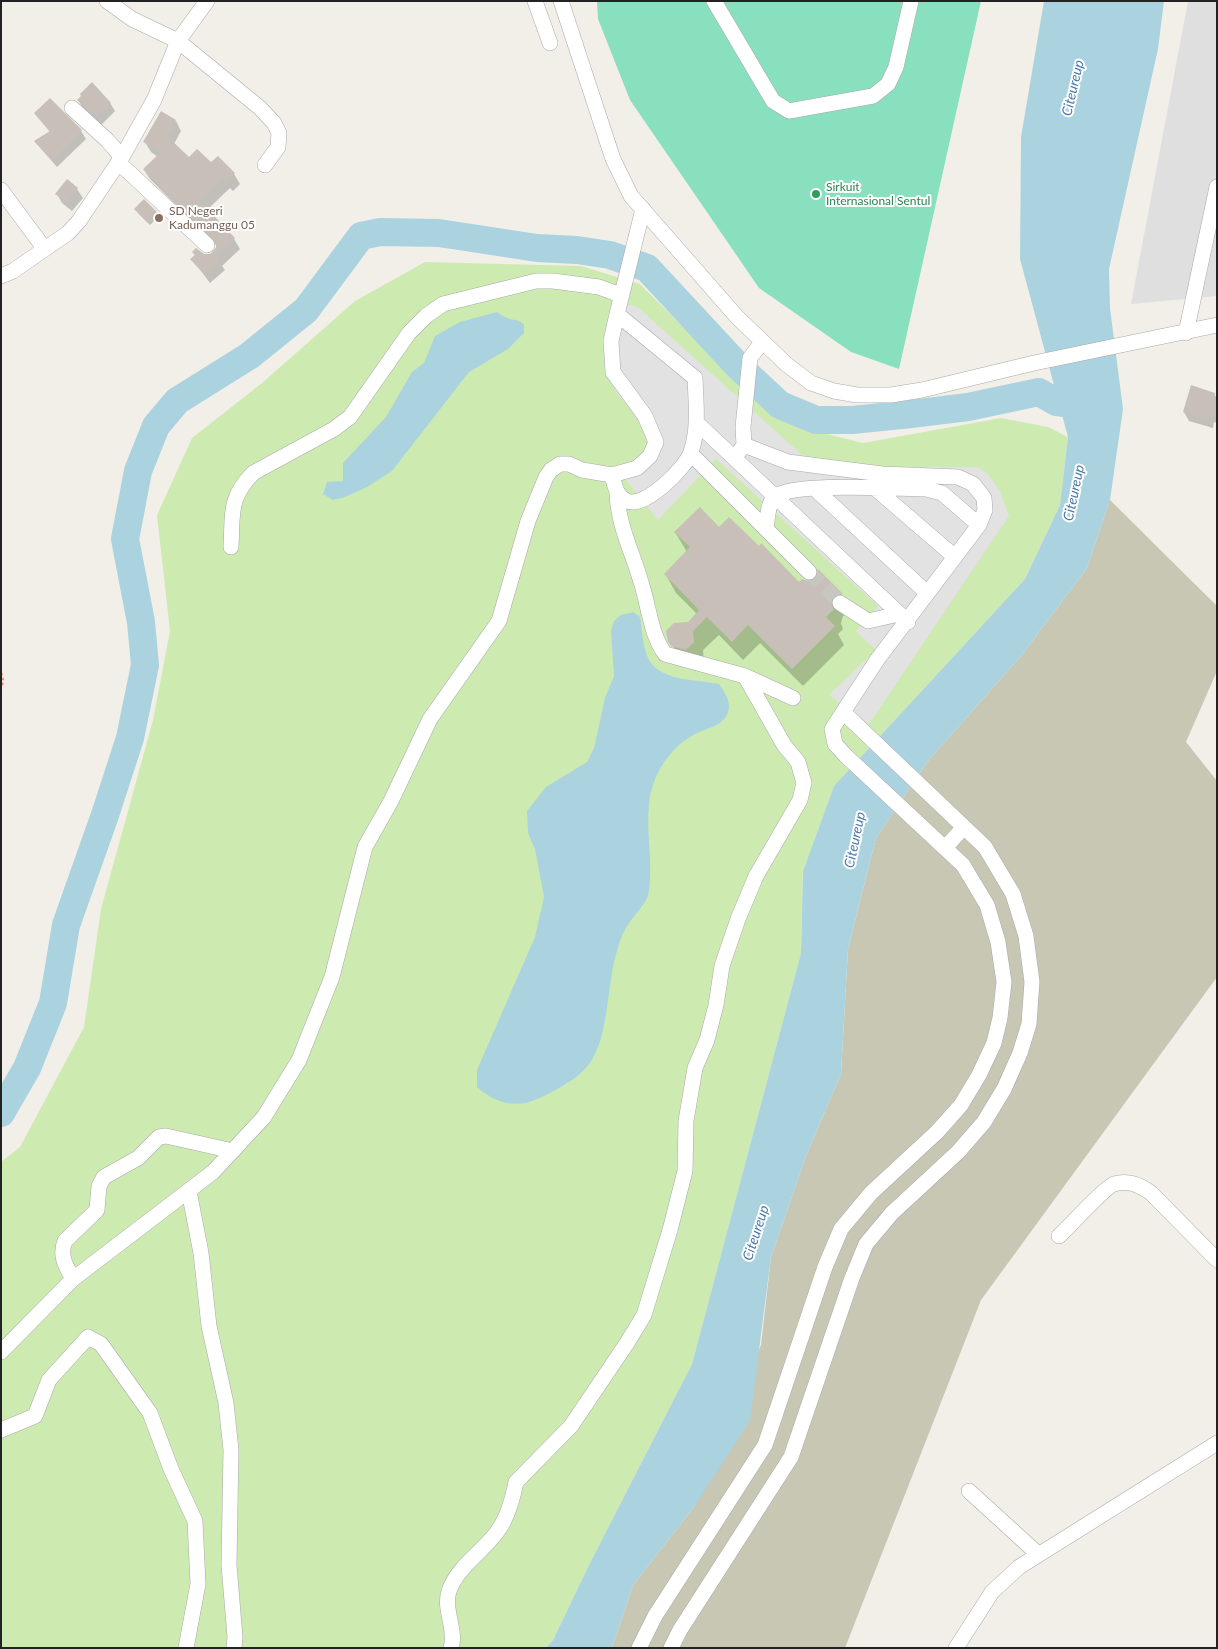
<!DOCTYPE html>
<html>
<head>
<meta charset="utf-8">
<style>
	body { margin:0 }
	#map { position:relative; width:1218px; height:1649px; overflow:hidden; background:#f2efe9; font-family:Lato,sans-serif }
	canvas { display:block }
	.frame { position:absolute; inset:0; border:2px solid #222; pointer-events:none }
</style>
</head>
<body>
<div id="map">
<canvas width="1218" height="1649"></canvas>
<div class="frame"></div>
</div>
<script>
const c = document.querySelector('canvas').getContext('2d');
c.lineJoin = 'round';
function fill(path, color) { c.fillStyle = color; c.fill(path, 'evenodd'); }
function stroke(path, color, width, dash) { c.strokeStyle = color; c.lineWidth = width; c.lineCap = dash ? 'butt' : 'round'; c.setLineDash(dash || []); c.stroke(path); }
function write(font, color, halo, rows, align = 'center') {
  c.font = font + ' Lato,sans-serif'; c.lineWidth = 4; c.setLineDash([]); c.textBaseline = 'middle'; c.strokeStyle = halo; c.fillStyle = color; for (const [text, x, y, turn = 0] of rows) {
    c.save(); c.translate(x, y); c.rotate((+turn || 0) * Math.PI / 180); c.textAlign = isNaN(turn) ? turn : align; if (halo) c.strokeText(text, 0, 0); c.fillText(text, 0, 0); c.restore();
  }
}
const residential = new Path2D(`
	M1188,1H1217V296L1131,304Z`);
const construction = new Path2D(`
	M1110,500L1217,606V671L1186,742L1217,781V977L981,1300L845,1648H612L633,1585L694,1507L761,1345L771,1257L806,1156L841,1074L848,949L876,838L928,761L1021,656L1087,568Z`);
const grass = new Path2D(`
	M425,262L581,266L640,284L756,400L795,426L863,443L1001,418L1048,427L1068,437L1060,505L1025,579L834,786L803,871L801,953L692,1364L589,1565L553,1640L546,1648H1V1162L20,1147L84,1027L101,909L153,720L170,631L157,515L192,438L262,383L355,301Z`);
const pitch = new Path2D(`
	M597,1H981L899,369L851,352L759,288L630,100L598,19Z`);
const parking = new Path2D(`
	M631,304L641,310L802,455L813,459L855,467H978L988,474L1000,491L1009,516L869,724L829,695L876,650L856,631L878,606L716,459L658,520L617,469L643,458L651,433L616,392L604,362L606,333L620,309Z`);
const water = new Path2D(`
	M1044,1H1164L1158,49L1109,269L1110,308L1123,409L1110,500L1087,568L1021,656L928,761L876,838L848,949L841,1074L806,1156L771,1257L750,1420L694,1507L633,1585L612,1648H546L553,1640L589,1565L692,1364L801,953L803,871L834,786L1025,579L1060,505L1068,437L1020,259L1021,137Z
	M497,312C507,321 516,318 524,324V333L508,349L469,372L392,471L367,487L345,497L333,500L323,494L327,482L343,481V463L386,417L412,372L424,363L435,336L460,322Z
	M633,612L640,617C642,630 643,649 649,660C662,682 697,679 719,684C726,694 734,706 725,718C718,727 705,729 695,734C669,748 652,775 649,804C646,833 653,862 649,891C647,905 631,917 625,930C621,936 619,944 617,951C606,985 610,1045 584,1070C573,1081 556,1090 542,1097C517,1109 498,1105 477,1087V1070L535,937L544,897L535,849L528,833L527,811L546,787L587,762L594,748L605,698L614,676L611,631L614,621L621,615Z`);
const shadow = new Path2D(`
	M50,99L81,131L86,139L57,167L35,142L50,132L35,114Z
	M79,101L110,103L115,111L101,125L83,109Z
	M176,121L181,131L174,144L189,159L211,164L218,157L234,174L240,184L233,191L230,188L207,210L234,239L240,249L222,266L225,270L210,283L192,259L195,256L193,252L211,255L217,246L150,179L144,170L158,157L151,152L145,142Z
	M67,181L77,189L83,198L72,211L62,203L57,194Z
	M156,212L159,216L150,225L138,213Z
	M1214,394L1217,398V423L1214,422L1213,428L1189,421L1184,412Z
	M719,528L799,584L816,580L819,572L842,595L852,613H847L843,616L841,623L843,629L838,634L844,645L803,686L760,643L743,660L719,635L703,650L704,662L683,664L668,637L689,623L697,614L676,593L666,575L687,552L675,532Z`);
const river = new Path2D(`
	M1,1113L27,1068L53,1003L66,925L105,815L130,738L145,665L141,622L125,539L138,471L156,426L177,401L249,356L306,310L361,236L380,232L439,233L537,248L577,250L610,255L647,268L737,365L780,405L816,420H852L911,414L968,407L1039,392L1056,402L1092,406`);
const building = new Path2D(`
	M92,82L111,103L96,117L77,100L81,96L80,94Z
	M50,98L82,130L52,160L34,141L50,131L34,113Z
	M161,111L176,120L167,136L189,157L197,149L211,162L218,156L235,173L226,182L223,179L200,201L235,238L216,256L220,260L204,274L190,259L195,255L192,252L196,248L204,254H210L216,248V242L143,169L161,152L143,142Z
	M67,179L78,188L67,203L55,194Z
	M144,199L157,212L147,222L134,209Z
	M1191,385L1215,393L1213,400L1217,402V416L1210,414L1208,420L1183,412Z
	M700,507L719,527L729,517L759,546L761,543L799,582L802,579L807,581L815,579L818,569L843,594H836L832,598L831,603L834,609L826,617L835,626L792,669L748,625L732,642L707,617L693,631L694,642L686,650L671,646L668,641L666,631L674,623L688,622L699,610L664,574L690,547L674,532Z`);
const minorTunnel = new Path2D(`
	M809,572L840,603`);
const path = new Path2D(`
	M1,673L3,681L1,688`);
const minor = new Path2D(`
	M107,1L132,19L178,41L260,108L274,123L279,133L278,147L265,165
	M535,1L550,43
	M561,1L613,159L631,196L737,317L786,364L811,383L834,391L857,395H891L922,390L1034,363L1217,325
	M714,1L773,101L789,111L873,96L888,84L896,67L911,1
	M72,108L107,140L122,157
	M118,162L207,245
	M1,190L44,248
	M1,276L13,271L68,233L79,221L122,157L154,100L178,41L207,1
	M1186,333L1217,187
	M697,423L908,622
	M739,452L744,445L743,427L750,358L762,342
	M691,454L809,572
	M612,475C615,486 616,496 627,501C644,509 686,468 691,452C699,428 696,403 695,378L617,314L643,209
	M815,489L927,593
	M876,489L955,557
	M617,493C618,525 632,551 641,582C649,606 650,633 665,654L745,676L793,698
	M766,528C768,518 767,502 776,496C796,482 897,489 926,489L942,493L979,525
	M231,547C233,514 228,499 253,473L334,429L350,417L409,333L426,316L443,304L536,281H553L599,287L620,295
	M840,603L868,621L899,614
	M945,848L964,827
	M189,1191L201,1253L209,1326L226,1403L231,1450L229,1565L235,1637L234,1648
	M1059,1236C1069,1227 1105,1187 1114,1184C1129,1180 1140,1185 1151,1193L1217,1260
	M73,1279C66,1266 59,1256 65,1241L97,1210L99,1186L104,1177L138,1158L159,1137L166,1136L233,1151
	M1,1352L73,1279L213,1172L264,1117L299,1060L332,977L365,847L391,801L430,719L499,621L528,521L546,477L551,470L560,464H569L582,470L612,475L637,468L650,456L656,442L645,416L613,372L611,341L617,314
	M1,1430L35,1416L49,1380L88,1337L101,1344L150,1413L171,1469L195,1521L198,1584L186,1648
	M969,1491L1038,1554
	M451,1648C457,1630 443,1610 449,1591C458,1565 485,1551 499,1529C508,1516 513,1497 516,1482L571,1426L627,1343L644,1315L670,1230L685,1171L686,1121L695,1068L707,1040L716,1005L722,966L738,919L756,876L800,800L804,783L798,762L784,745L745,676
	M639,1648L655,1616L765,1445L825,1267L841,1229L871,1193L937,1132L961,1105L979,1075L994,1043L1000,1018L1004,982L998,942L987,905L963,865L846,756L835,744L832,729L877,660L979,525L985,510L984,498L973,484L958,477L882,474L788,462L744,445
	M671,1648L680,1630L791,1457L852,1278L866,1244L892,1213L958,1152L984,1122L1004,1089L1020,1053L1029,1024L1032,982L1026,936L1013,894L985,847L843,712
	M956,1648L992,1592L1019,1567L1217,1443`);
const markers = [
	[816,194,5,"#2e9e5b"],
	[159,218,5,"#8d6e63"]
];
const leisureNames = [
	["Sirkuit",826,187],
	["Internasional Sentul",826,201]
];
const educationNames = [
	["SD Negeri",169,211],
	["Kadumanggu 05",169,225]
];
const waterNames = [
	["Citeureup",1073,88,-77],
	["Citeureup",1074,493,-78],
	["Citeureup",855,840,-78],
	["Citeureup",756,1233,-72]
];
fill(residential, '#e0dfdf');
fill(construction, '#c7c7b4');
fill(grass, '#cdebb0');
fill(pitch, '#88e0be');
fill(parking, '#e2e2e2');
fill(water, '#aad3df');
fill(shadow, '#0003');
stroke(river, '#aad3df', 28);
fill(building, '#c7bfb8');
stroke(minorTunnel, '#c8c6c1', 15, [15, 8]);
stroke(minor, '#a9a9a9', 16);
stroke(path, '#fa8072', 2.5, [2.5, 2.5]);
stroke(minor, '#fff', 15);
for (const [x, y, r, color] of markers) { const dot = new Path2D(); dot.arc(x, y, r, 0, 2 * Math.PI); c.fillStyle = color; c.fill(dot); stroke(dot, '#fff', 2); }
write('12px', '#27864d', '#fff', leisureNames, 'left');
write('12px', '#785e54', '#fff', educationNames, 'left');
write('italic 14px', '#4a7aab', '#fff', waterNames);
</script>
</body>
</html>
